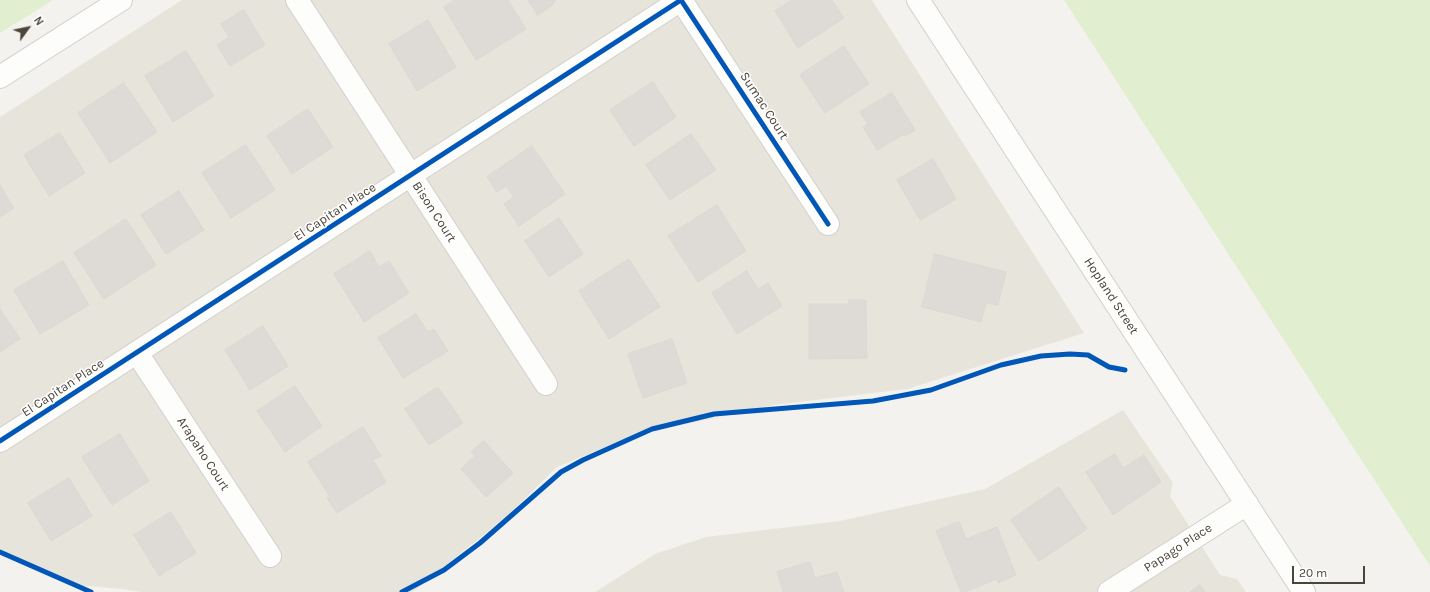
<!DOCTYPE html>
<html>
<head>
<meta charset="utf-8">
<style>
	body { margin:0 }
	#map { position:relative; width:1430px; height:592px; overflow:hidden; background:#f4f2ee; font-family:Karla,sans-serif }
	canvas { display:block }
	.north { position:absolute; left:8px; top:8px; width:40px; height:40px; -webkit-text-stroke:3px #fff; paint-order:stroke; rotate:57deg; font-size:11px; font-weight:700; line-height:16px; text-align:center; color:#4b4439 }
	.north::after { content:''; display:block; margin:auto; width:14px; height:18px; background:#4b4439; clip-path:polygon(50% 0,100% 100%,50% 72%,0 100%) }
	.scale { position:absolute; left:1292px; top:566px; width:73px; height:18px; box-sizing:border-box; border:2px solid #4b4439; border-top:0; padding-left:5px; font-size:12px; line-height:14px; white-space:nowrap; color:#4b4439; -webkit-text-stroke:3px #fff; paint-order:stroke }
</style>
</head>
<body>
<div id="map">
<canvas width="1430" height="592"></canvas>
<div class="north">N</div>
<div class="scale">20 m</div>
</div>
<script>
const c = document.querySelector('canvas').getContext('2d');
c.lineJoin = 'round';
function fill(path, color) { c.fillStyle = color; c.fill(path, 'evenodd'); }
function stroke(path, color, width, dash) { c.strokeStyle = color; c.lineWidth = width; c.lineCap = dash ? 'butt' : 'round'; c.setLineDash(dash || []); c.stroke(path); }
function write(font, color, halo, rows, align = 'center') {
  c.font = font + ' Karla,sans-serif'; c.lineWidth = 3; c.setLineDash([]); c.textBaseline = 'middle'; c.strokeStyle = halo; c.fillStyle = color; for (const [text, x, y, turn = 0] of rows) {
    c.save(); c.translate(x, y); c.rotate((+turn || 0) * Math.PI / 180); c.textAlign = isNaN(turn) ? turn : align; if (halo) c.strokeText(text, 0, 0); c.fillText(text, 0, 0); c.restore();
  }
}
const residential = new Path2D(`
	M182,0H872L1084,333L907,389L774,405L632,436L557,467L508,515L414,591L410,592H141L122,589L76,585L0,549V117Z
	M1123,410L1173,483L1170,496L1220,575L1237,579L1246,592H595L655,554L706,537L840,521L985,489Z`);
const green = new Path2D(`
	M0,0H53L0,33Z
	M1064,0H1430V566Z`);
const building = new Path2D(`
	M455,0H508L526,29L476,60L444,7Z
	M528,0H556L553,3L554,4L538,15Z
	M792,0H832L844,18L798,48L775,11Z
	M244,10L265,45L230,66L217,45L229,37L221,24Z
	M428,20L456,67L417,91L389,44Z
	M844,46L869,84L825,113L800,75Z
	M186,51L214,96L173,122L145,76Z
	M653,82L676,117L634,146L610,110Z
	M124,83L157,132L110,163L78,113Z
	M892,93L915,130L905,136L904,134L877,150L863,127L868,124L860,112Z
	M308,109L333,147L292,174L267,136Z
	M60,133L85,173L49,196L24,155Z
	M691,134L716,170L670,200L646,165Z
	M246,145L275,190L231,218L202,173Z
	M532,146L565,194L519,226L504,204L514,197L506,186L497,192L487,177Z
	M933,159L956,199L920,220L897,180Z
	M0,185L14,208L0,217Z
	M179,191L204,230L166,254L141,215Z
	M717,205L746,251L698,282L668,236Z
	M559,218L583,254L549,277L525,241Z
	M126,219L156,265L104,299L74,253Z
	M370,251L379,267L389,261L409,293L364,322L334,274Z
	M935,254L1006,272L998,305L986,303L981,322L922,307Z
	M629,259L660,307L609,339L579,291Z
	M63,261L89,305L40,334L14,290Z
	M747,271L758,289L768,283L782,306L737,334L712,293Z
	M849,300H866L867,358L809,359V304H849Z
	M0,309L20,339L0,352Z
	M416,314L428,332L434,329L448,351L403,378L378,338Z
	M263,326L288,366L250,390L225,350Z
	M672,339L687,383L643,398L628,354Z
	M295,386L322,426L285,452L257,411Z
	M438,387L463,423L429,445L405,409Z
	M363,427L381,456L373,460L386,482L337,513L327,498L330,497L308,462Z
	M120,434L149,481L112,505L82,457Z
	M484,441L513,473L486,497L461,469L475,456L471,452Z
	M1115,454L1123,468L1144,455L1161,482L1113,515L1086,472Z
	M69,478L92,516L51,541L28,503Z
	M1059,487L1087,529L1039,561L1011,520Z
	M171,512L196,553L159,576L134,535Z
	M959,522L966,539L997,527L1016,575L998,583L997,579L965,592H961L936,531Z
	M810,562L815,578L837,572L844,592H783L777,572Z
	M1200,585L1205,592H1190Z`);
const minor = new Path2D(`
	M297,0L546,384
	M0,77L121,0
	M137,353L270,556
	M0,441L681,0L828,224
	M1109,592L1247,504`);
const tertiary = new Path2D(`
	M918,0L1304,592`);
const cycleway = new Path2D(`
	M0,441L681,0L828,224
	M0,552L91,592
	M402,592L444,570L480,543L561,472L583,460L652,429L714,414L873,401L931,390L1001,365L1041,356L1070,354L1088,355L1109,367L1125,370`);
const streetNames = [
	["Sumac Court",764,106,57],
	["El Capitan Place",335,212,-33],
	["Bison Court",434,212,57],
	["Hopland Street",1111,296,57],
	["El Capitan Place",63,388,-33],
	["Arapaho Court",203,454,57],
	["Papago Place",1178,548,-33]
];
fill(residential, '#e7e4dc');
fill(green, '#e1eecf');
fill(building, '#dedbd6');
stroke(building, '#dcd9d4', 1);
stroke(minor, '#d2d0cb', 24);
stroke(tertiary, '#d2d0cb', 24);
stroke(minor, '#fdfdfc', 22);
stroke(tertiary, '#fdfdfc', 22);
stroke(cycleway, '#0057b8', 5);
write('13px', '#4b4439', '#fff', streetNames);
</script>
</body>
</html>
